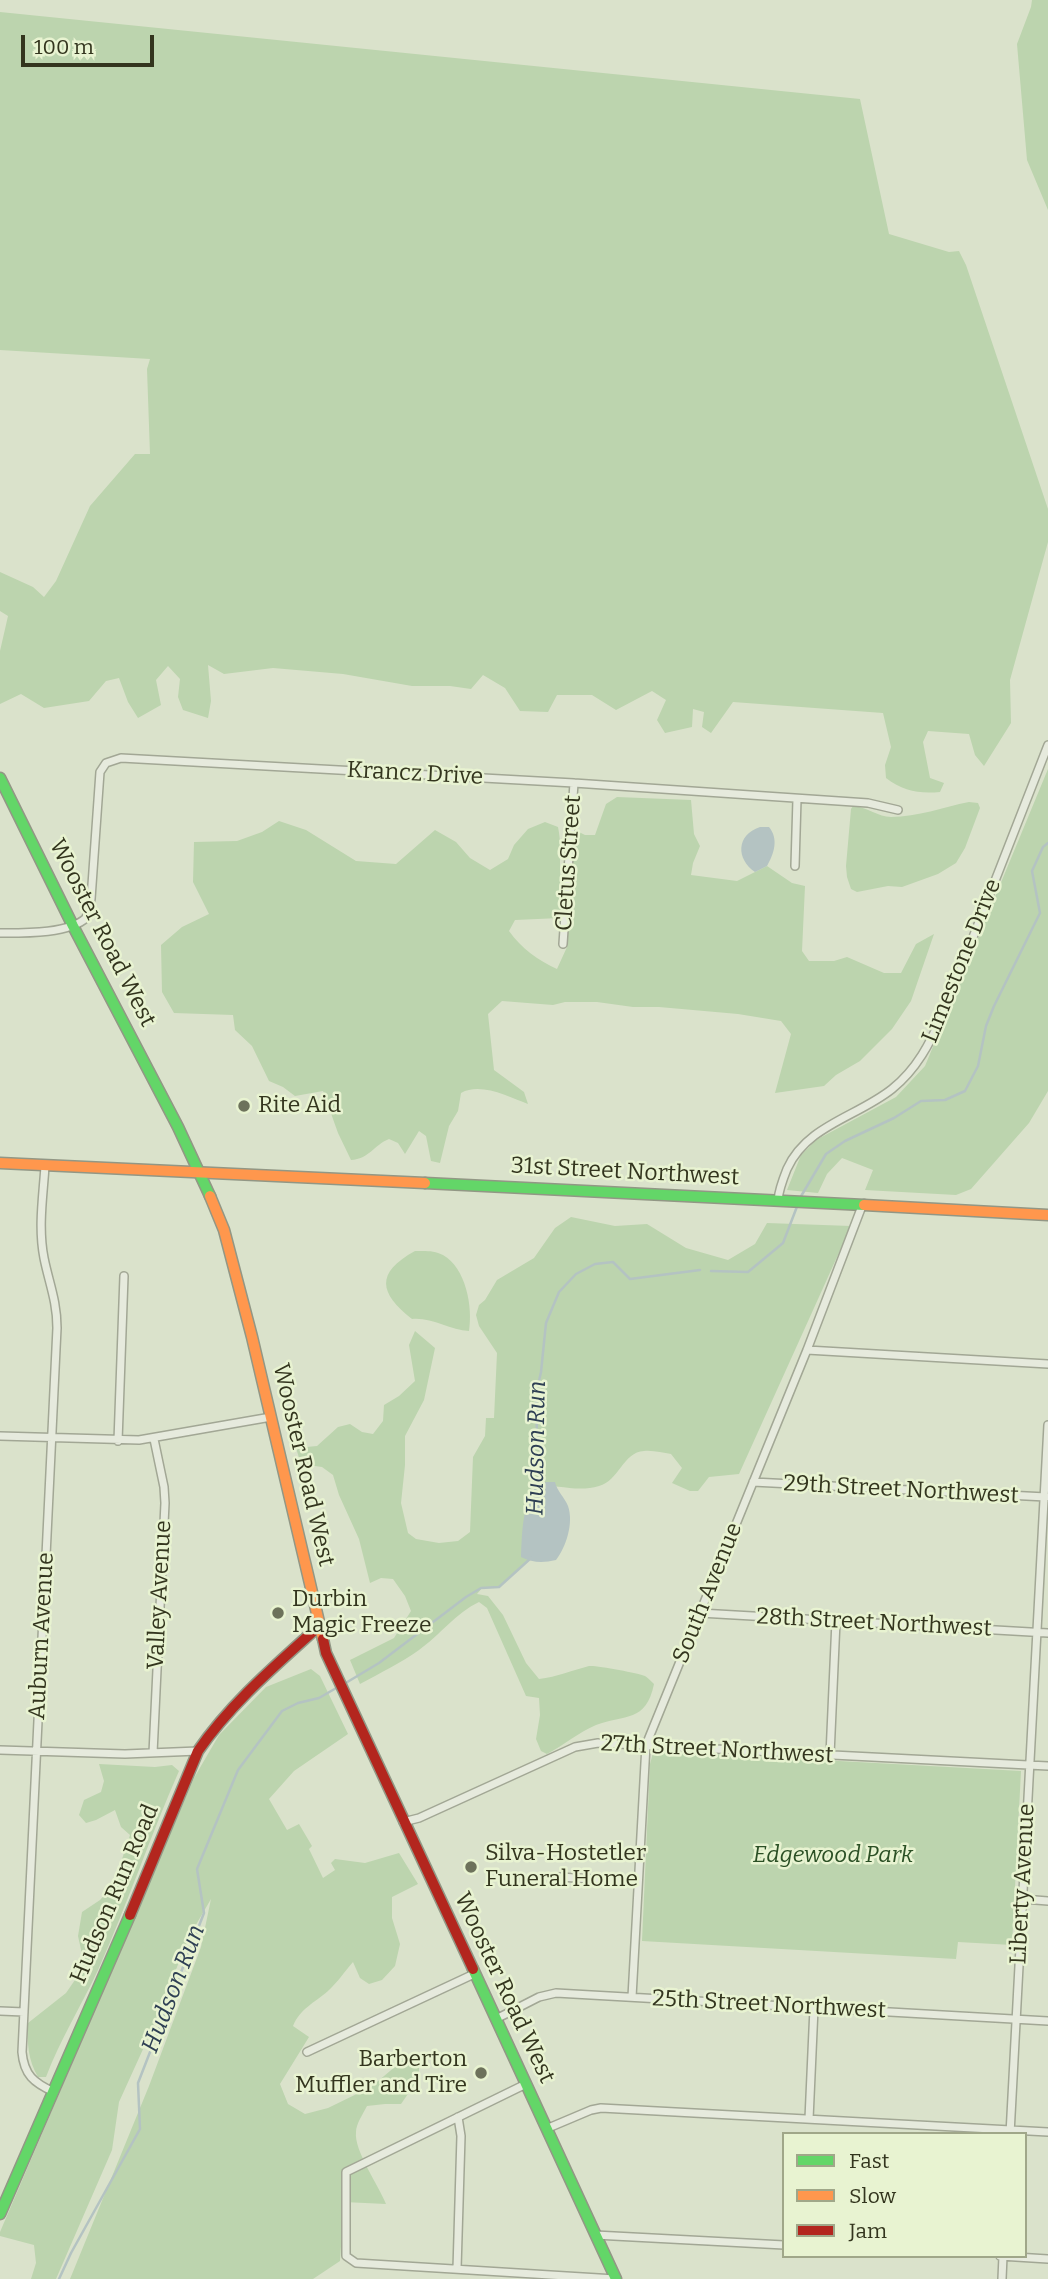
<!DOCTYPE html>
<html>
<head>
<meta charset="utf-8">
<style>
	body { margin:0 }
	#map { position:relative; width:1048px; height:2279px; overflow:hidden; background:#dae2cb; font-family:Bitter,serif }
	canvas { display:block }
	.legend { position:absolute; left:782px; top:2132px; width:245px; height:126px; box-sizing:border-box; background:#e8f3d1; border:2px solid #a0a789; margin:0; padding:9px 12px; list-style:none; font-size:21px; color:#33351e }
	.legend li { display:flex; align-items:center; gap:14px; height:35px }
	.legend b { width:35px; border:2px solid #a0a789 }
	.scale { position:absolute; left:21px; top:35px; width:133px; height:32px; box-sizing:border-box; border:4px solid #33351e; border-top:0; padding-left:9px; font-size:21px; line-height:24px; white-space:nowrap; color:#33351e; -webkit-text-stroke:5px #e8f3d1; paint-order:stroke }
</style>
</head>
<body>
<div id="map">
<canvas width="1048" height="2279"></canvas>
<ul class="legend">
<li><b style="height:9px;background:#63d668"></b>Fast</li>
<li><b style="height:9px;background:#ff974d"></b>Slow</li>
<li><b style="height:9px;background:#b3261e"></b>Jam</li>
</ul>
<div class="scale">100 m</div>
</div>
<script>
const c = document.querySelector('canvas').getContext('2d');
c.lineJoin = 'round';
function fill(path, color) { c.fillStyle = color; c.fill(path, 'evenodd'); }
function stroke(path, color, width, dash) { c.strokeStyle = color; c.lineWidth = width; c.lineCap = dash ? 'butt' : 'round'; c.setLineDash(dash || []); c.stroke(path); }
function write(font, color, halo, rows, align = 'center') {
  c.font = font + ' Bitter,serif'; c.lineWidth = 5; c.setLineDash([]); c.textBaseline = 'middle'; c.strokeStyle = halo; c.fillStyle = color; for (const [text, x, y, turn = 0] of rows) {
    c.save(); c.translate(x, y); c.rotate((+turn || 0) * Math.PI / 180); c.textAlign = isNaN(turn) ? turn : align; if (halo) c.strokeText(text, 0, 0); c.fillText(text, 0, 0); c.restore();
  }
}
const green = new Path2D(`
	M1032,0H1048V210L1027,160L1017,44L1031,7Z
	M0,12L860,99L889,234L949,252L959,251L966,265L1048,509V542L1010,680L1011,723L984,766L975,755L969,734L928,731L923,742L930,778L944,783L940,792C919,794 903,791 886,778L885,765L891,747L883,713L733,702L711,733L702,727L704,712L693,709L692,727L665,733L657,720L666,700L652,691L616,710L592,695H557L548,712L520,711L505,688L483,675L471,689L450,686H412L343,674L273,668L224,674L208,665L211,701L208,718L183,710L178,697L180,679L168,666L156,680L161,705L138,718L128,702L119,678L106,681L89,701L44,708L21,694L0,704V651L8,616L0,611V572L33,587L44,597L56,581L90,506L135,454H150L147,369L150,359L0,350Z
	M1048,769V1091L1029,1123L971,1189L956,1195L865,1190L873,1170L842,1158L827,1174L818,1193L787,1190L801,1155L816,1140L896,1097L925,1066Z
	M617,797L691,800L694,834L700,846L693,863L691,875L737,881L767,866L792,883L805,886L802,951L809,961H834L847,957L884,973H901L916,944L934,934L911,1001L892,1029L860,1061L836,1075L824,1086L775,1093L791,1034L781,1021L738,1014L659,1007H633L597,1002H565L553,1005L502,1001L488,1014L494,1070L524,1092L528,1104C509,1097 481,1082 461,1093L458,1111L449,1126L440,1163L431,1161L426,1136L419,1131L405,1154L398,1143L389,1139C374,1145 369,1159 351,1160L338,1133L323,1091L295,1096L283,1087L269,1081L252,1046L235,1030L233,1015L174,1013L162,992L161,945L182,927L209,914L193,882L194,842L237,841L262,832L279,821L306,830L356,861L396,864L435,830L456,842L470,858L490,870L508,859L514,845L528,829L545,822L558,827C561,841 560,853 560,867C560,885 562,900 560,918L515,920L509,931C521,948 539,961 557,969L567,947L563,944L571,828L585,835H595L606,804Z
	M969,802L978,803L980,808L965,848L956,863L938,874L902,887L888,886L857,892L851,889L847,877L846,866L851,809L853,806C868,807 878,817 891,817C918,817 943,807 969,802Z
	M571,1217L615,1226L647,1224L686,1248L728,1260L755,1244L767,1223L851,1226L739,1474L709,1477L698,1491H690L672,1483L682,1468L671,1454C663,1453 653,1450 644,1451C623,1452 619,1481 599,1486C576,1493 553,1483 529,1485L536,1497L532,1557L499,1587L482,1588L477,1594L488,1596L503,1615L526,1663L539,1679C557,1677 573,1670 589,1666C596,1665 638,1673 645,1676C648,1678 652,1682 654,1684C646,1723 625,1714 596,1725C579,1732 564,1745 547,1754L541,1751L536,1739L540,1715L539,1698L526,1696L487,1608L479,1602C456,1613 440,1635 419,1650C401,1663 380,1673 360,1684L350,1660L394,1638L411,1611L405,1596L393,1579L381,1578L370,1583L359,1539L339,1495L333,1475L322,1467L301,1464L296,1448L317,1446L338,1427L350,1424L362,1432L373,1434L383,1421L384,1405L399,1396L415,1381L409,1345L415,1331L435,1348L424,1400L405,1436V1465L401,1503L408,1533L416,1539L439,1543L458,1541L470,1532L473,1457L485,1436L486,1418H494L497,1353L479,1326L476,1315L479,1305L485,1300L497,1280L534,1258L555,1228Z
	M415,1251C424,1251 434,1250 443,1255C466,1268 473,1307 469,1331C450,1330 431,1317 412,1319C379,1293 375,1273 415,1251Z
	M311,1669L320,1676L348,1734L294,1771L269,1799L287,1830L299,1824L312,1846L309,1849L323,1878L335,1870L331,1863L335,1859L365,1863L399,1853L418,1884L392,1897V1918L400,1944L395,1966L382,1980L369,1984L360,1978L353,1962C345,1971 337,1983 328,1991C314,2003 300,2009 293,2026L309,2037L280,2084L288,2104L305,2114L328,2108L371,2087L409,2055L419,2064V2078L401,2104H385L367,2106C363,2114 356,2124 356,2132C354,2151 378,2184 386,2204L344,2202L340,2261L313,2279H70L149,2086L201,1947L211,1899L190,1935L149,2036L119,2102L112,2150L56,2279H31L36,2263L34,2245L0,2236V2232L194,1778L219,1735L266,1687Z
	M657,1751L1021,1771L1012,1945L958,1942L956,1959L642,1941L650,1764L653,1753Z
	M99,1764L155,1767L172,1765L179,1771C150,1837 127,1905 98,1970C81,2006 60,2040 46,2077H38C28,2060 27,2043 28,2023L66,1993L77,1977L82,1954L78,1936L82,1912L100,1900L113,1886L130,1835L121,1827L115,1810L96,1820L86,1823L79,1815L84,1800L101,1792L104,1781Z`);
const water = new Path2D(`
	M760,827H769C779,839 774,854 767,866L755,872C736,859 736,835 760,827Z
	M540,1482H555C557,1491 565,1498 568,1506C574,1523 566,1547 556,1560C543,1563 533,1563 521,1557C522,1533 522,1500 540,1482Z`);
const stream = new Path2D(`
	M800,1198L826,1154L845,1141L894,1118L921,1101L945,1100L965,1091L978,1066L986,1026L994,1006L1040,913L1032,871L1043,847L1048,843
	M711,1271L748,1272L783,1243L798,1204
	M539,1483L542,1456L537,1437L536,1394L541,1372L546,1323L559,1292L576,1274L595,1264L613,1262L630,1279L700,1270
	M344,1684L379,1663L466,1597L481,1588L499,1587L531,1558
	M59,2279L71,2253L140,2129L138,2083L204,1913L197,1869L238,1770L282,1711L298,1703L319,1698L338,1687`);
const street = new Path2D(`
	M795,866L797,799
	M0,933C23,933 69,934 86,918L91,899L100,772L106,763L121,758L574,783L868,803L898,810
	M563,944L574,783
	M45,1166C43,1197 38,1227 44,1258C49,1283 57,1301 57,1328L22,2052C24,2075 34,2083 54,2092
	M778,1200C779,1189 783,1179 787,1169C807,1125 857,1117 892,1089C917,1069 930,1043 943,1014L1048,745
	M807,1350L1048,1364
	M0,1436L139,1440L271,1417
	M118,1441L124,1276
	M753,1482L1046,1497
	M700,1613L1048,1633
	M0,1750L125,1754L198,1751
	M153,1753L165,1503L164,1487L154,1439
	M830,1755L836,1621
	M403,1822L419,1818L575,1747L598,1743L1048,1766
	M560,1877L638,1882
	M1023,1899L1048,1901
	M632,1997L646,1745L807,1350L862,1206
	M0,2011L24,2012
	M496,2019L539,1997L556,1993L1048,2021
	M307,2052L474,1974
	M526,2084L346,2172V2256L356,2263L615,2279
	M809,2119L814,2008
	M546,2129L591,2110L601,2108L1048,2132
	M1010,2134L1048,1425
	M595,2235L784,2245
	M1000,2256L1048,2259
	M457,2269L461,2136L458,2117
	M1002,2279L1003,2256`);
const fast = new Path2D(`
	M0,778L73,926L178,1127L210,1196
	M425,1183L864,1205
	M473,1969L616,2279
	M0,2214L130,1915`);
const slow = new Path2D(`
	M0,1163L425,1183
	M210,1196L224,1230L252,1337L323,1639
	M864,1205L1048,1215`);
const jam = new Path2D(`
	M323,1639L326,1653L473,1969
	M130,1915L198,1751C231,1703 276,1665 319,1626`);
const markers = [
	[244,1106,7,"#6d725b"],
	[278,1613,7,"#6d725b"],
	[471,1867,7,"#6d725b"],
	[481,2073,7,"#6d725b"]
];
const streetNames = [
	["Krancz Drive",415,774,3],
	["Cletus Street",569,863,-86],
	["Wooster Road West",102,933,63],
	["Limestone Drive",962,961,-68],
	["31st Street Northwest",625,1172,3],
	["Wooster Road West",303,1465,77],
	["29th Street Northwest",901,1490,3],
	["South Avenue",708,1593,-68],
	["Valley Avenue",160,1595,-87],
	["28th Street Northwest",874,1623,3],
	["Auburn Avenue",42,1636,-87],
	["27th Street Northwest",717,1750,3],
	["Liberty Avenue",1023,1884,-87],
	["Hudson Run Road",115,1894,-67],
	["Wooster Road West",504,1988,65],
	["25th Street Northwest",769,2005,3]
];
const poiNames = [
	["Rite Aid",258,1106],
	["Durbin",292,1600],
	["Magic Freeze",292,1626],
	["Silva-Hostetler",485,1854],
	["Funeral Home",485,1880],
	["Barberton",467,2060,"right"],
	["Muffler and Tire",467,2086,"right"]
];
const parkNames = [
	["Edgewood Park",833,1856]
];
const waterNames = [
	["Hudson Run",537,1448,-89],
	["Hudson Run",174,1989,-69]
];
fill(green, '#bcd4ae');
fill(water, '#b4c3c2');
stroke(stream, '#b4c3c2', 2.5);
stroke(street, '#a2a795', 10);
stroke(fast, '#929785', 13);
stroke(slow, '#929785', 13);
stroke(jam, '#929785', 13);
stroke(street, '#e6eadd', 7);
stroke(fast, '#63d668', 10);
stroke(slow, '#ff974d', 10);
stroke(jam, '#b3261e', 10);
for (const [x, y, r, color] of markers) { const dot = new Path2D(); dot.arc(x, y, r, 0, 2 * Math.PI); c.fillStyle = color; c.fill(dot); stroke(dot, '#e8f3d1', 2.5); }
write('23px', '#33351e', '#e8f3d1', streetNames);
write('23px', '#33351e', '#e8f3d1', poiNames, 'left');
write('italic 23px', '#2b5025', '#e8f3d1', parkNames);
write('italic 24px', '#2e3f54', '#e8f3d1', waterNames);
</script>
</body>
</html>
